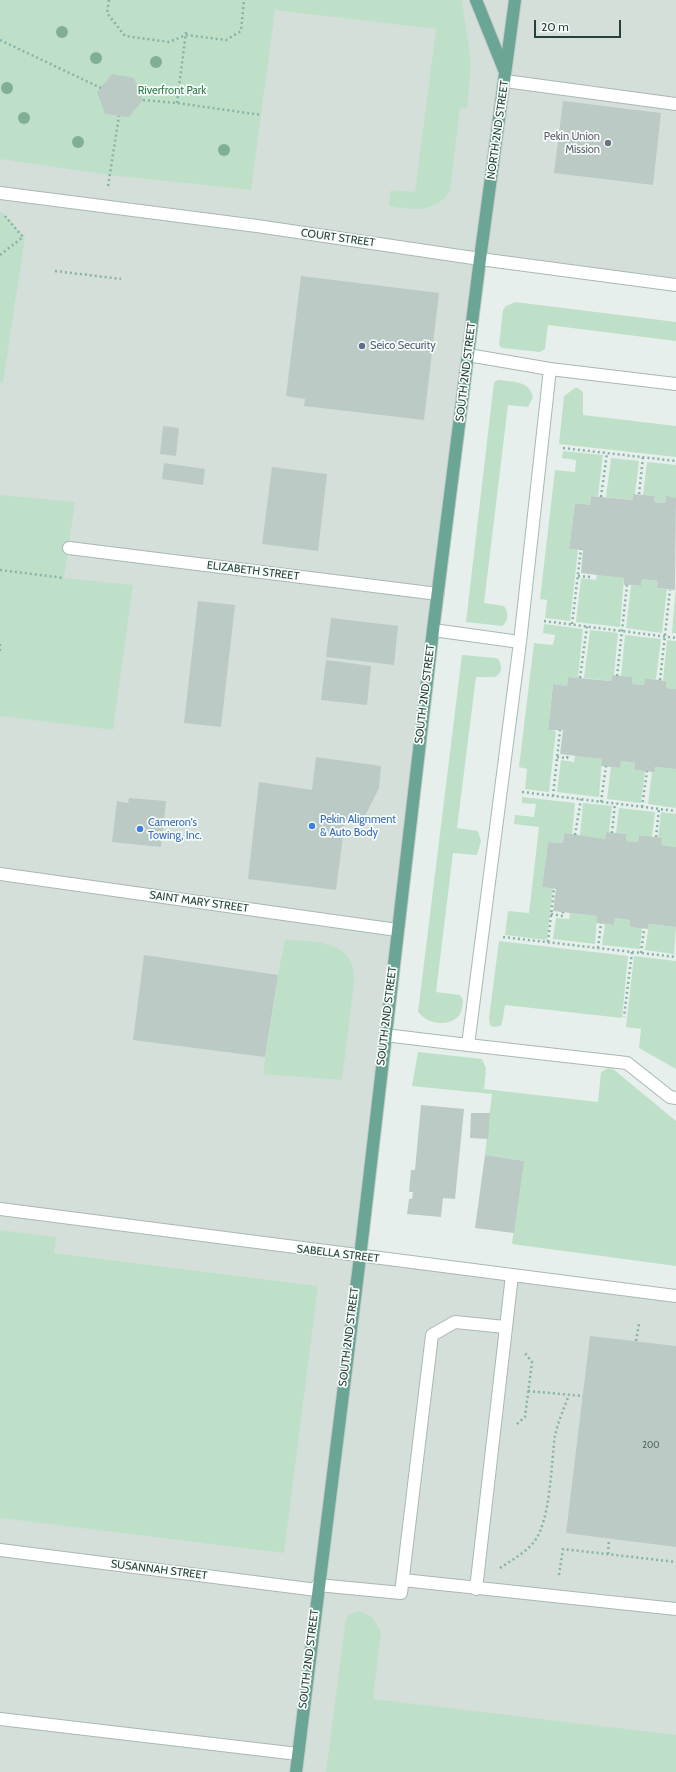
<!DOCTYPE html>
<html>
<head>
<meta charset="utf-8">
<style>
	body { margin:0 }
	#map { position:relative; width:676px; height:1772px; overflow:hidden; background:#e6efeb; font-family:Cabin,sans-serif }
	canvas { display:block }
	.scale { position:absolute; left:534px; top:20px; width:87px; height:18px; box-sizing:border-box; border:2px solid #24423a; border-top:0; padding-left:5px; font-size:12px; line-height:14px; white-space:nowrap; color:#24423a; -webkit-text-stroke:3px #f7fbf9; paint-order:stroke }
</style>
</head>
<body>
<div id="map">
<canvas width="676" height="1772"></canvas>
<div class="scale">20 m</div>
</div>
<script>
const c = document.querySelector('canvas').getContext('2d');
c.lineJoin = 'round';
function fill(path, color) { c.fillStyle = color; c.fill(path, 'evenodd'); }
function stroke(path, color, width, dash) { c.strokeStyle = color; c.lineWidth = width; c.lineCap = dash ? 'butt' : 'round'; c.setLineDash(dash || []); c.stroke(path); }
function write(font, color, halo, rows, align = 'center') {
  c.font = font + ' Cabin,sans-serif'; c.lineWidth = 3.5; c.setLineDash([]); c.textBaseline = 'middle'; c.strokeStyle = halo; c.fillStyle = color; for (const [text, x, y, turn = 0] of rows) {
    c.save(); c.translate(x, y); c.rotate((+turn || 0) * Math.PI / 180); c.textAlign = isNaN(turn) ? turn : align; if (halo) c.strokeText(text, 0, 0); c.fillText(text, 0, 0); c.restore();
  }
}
const built = new Path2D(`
	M0,0H676V285L480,259L360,1256L676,1297V1772H0Z`);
const green = new Path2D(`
	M0,0H462L471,63L467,109L460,108L450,191C434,214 414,210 389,206L391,190L415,192L436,29L275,10L251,190L110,175L0,159Z
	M0,212L3,213L25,237L3,383H0Z
	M515,302L676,322V341L548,325L545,349L540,352L502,348L499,345L503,310L506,306Z
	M499,380C513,382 530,381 533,397L528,407L508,405L484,603L504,606C509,613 509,621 502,626L466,622L494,382Z
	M575,388H578L583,392V415L676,426V457L559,444L564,396Z
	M563,451L603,455L598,496H591L590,505L575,503L569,549L578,550L570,621L545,618L547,600L540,599L555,470L575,472L576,460L562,458Z
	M611,458L639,461L635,494H633V500L606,497Z
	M647,462L676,465V498L666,497L665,503L654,502L655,496L643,495Z
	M0,495L75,502L64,578L133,585L113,730L0,716Z
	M597,574L624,578L620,627L576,622L581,578L596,580Z
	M642,579L658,581L657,588L667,589L662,633L626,628L631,585L641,586Z
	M676,586V633H672Z
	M544,624L583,629L578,678L568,677L567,686L553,684L548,729L556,731L549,792L525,789L527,769L519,767L534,643L553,645L555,635L543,633Z
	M590,630L618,633L614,675H612L611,681L584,678Z
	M625,635L661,639L656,679L645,678L644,685L632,684V677L621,676Z
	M667,640L676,641V689L666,688V681L663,680Z
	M462,655L496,658L498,659C503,666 502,673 495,677H476L457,828L478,831L481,841L477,855L453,853L436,992L460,995C464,1000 463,1003 462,1008C460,1023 441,1026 428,1020C425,1019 421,1015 418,1012Z
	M575,755L602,759L599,797L557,792L561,760L574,762Z
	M621,761L635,763V770L645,771L641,803L607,799L611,767L620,768Z
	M655,767L676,769V808L648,804L652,772Z
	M522,797L575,803L572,835L564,833L563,843L548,842L542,887L553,888L547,940L505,935L508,911L529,913L539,827L514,824L515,815L534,817L536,804L522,803Z
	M583,803L612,806L609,832H606L605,839L580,836Z
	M619,808L655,812L652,837L639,835L638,842L626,841L627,834L616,833Z
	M661,812L676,814V847L661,845V838H658Z
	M570,913L597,916L595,944L553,939L556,918L569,919Z
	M615,918L630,920V927L642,928L640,949L602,945L605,924L614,925Z
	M649,924L676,927L674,954L645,950Z
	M285,939C318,943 356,939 354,983L342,1080L263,1074L278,975Z
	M499,941L628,956L622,1018L505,1005L502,1023L500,1026L493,1027L490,1025L489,1018Z
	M634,956L676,961V1069L639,1048L641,1029L626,1027Z
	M418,1052L482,1059L486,1068L484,1089L598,1102L601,1072L608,1068L613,1069L676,1121V1266L512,1244L523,1161L485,1155L492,1094L412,1086Z
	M0,1230L56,1237L54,1253L318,1286L284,1553L0,1518Z
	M360,1611L372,1617L381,1632L373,1699L676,1735V1772H326L345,1625L347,1616L355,1612Z`);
const building = new Path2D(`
	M112,74L134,78L143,100L129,117L105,114L97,92Z
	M563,101L661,113L653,185L554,173Z
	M301,276L439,293L424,420L304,406L305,399L286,396Z
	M163,426L179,428L176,456L160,454Z
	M164,463L205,469L203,485L162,479Z
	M272,467L327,474L318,551L262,544Z
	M633,494L655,496L654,502L665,503L666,496L676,498L675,590L657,588L658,581L642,579L641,586L631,585H624V578L581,573L583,550L569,549L575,503L590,505L591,496L633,500Z
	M198,601L235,605L221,727L184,723Z
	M331,618L398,626L394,665L326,657Z
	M326,660L371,666L367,705L321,700Z
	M612,675L632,677V684L644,685L645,678L666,681V688L676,689V769L655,767L654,772L635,770V763L621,761L620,768L601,766L602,759L560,754L563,730H548L553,684L567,686L568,677L611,681Z
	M316,757L381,766L379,788L362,822L345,821L336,890L248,879L259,782L312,790Z
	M129,798L166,801L161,847L112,842L117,801L128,803Z
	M606,832L627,834L626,841L638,842L639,835L662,838L661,845L676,847V927L649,924L648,929L630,927V920L615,918L614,925L596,923L597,916L553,911L556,889L542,887L548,842L563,843L564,833L605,839Z
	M144,955L278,975L265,1057L133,1040Z
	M421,1105L464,1109L455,1199L443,1198L441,1217L407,1214L409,1199H412L413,1192H409L411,1170H415Z
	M471,1113H490L488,1139L470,1138Z
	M485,1155L524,1161L514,1233L475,1228Z
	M590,1336L676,1346V1547L566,1533Z`);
const path = new Path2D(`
	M109,0L107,13L125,36L169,42L186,35L226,40L241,31L244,0
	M0,40L101,88
	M143,100L177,103L262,115
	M177,103L186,32
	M108,186L119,116
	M0,255L23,237L5,216
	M55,271L121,279
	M563,448L676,461
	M639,494L643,457
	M601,497L607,453
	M0,570L64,578
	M578,576L590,577V574
	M544,621L676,638
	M572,624L581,549
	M0,644V653
	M617,676L627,585
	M580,678L587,626
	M660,680L670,590
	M557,757L567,758L568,755
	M522,792L676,811
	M553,796L560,730
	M601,802L606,766
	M642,807L647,771
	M612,833L615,803
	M575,835L581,799
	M656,837L659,809
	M551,914L563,916V912
	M503,937L632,952L624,1017
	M548,942L554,889
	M598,948L601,923
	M632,952L676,957
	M641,953L644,929
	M636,1341L639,1324
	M528,1391L583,1396
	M517,1424L525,1417L532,1362L525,1353
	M608,1554L609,1539
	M500,1568C512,1560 525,1553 534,1542C551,1520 551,1463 555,1435C558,1422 564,1408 569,1395
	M559,1575L563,1549L676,1562`);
const minor = new Path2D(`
	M505,81L676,104
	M0,193L257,226L480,259L676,285
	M468,355L550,369L676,384
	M550,369L520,642L468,1045L627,1063L670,1097L676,1098
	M69,548L438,594
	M433,630L520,642
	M0,874L397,930
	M385,1035L468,1045
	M0,1209L676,1296
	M0,1550L317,1590
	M403,1580L676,1609
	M318,1585L401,1593L432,1335L455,1322L505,1327
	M476,1589L512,1275
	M0,1719L298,1754`);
const major = new Path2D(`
	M476,0L505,72
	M296,1772L360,1257L433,630L480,259L515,0`);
const trees = [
	[62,32],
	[96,58],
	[156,62],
	[7,88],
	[24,118],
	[78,142],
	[224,150]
];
const markers = [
	[608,143,4,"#6b7280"],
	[362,346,4,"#5c6f8a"],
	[312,826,4,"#3f7fe0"],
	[140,829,4,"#3f7fe0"]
];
const numberNames = [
	["200",651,1445]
];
const parkNames = [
	["Riverfront Park",172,91]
];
const streetNames = [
	["NORTH 2ND STREET",498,130,-82],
	["COURT STREET",338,238,8],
	["SOUTH 2ND STREET",466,372,-83],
	["ELIZABETH STREET",253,571,7],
	["SOUTH 2ND STREET",425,694,-83],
	["SAINT MARY STREET",199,902,8],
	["SOUTH 2ND STREET",387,1016,-83],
	["SABELLA STREET",338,1254,7],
	["SOUTH 2ND STREET",349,1337,-83],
	["SUSANNAH STREET",159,1570,7],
	["SOUTH 2ND STREET",309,1659,-83]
];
const worshipNames = [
	["Pekin Union",600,137],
	["Mission",600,150]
];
const serviceNames = [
	["Seico Security",370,346]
];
const shopNames = [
	["Pekin Alignment",320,820],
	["& Auto Body",320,833],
	["Cameron's",148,823],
	["Towing, Inc.",148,836]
];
fill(built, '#d4dfda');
fill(green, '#bfe0c8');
fill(building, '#bbcac4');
stroke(minor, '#a8b8b2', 14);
stroke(major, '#c2cac8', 14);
stroke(path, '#86b3a5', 2.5, [2, 3]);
stroke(minor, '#fff', 12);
stroke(major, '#6aa596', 12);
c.fillStyle = '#80af93';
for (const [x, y] of trees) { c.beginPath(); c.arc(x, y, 6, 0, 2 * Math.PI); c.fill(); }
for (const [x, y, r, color] of markers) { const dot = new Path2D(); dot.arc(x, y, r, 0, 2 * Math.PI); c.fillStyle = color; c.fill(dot); stroke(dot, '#f7fbf9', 1.5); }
write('9px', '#4a645c', null, numberNames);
write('11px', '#2d7a4b', '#f7fbf9', parkNames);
write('11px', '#24423a', '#f7fbf9', streetNames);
write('11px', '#5b616d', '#f7fbf9', worshipNames, 'right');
write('11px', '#4e5e75', '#f7fbf9', serviceNames, 'left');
write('11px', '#366cbe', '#f7fbf9', shopNames, 'left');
</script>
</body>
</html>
